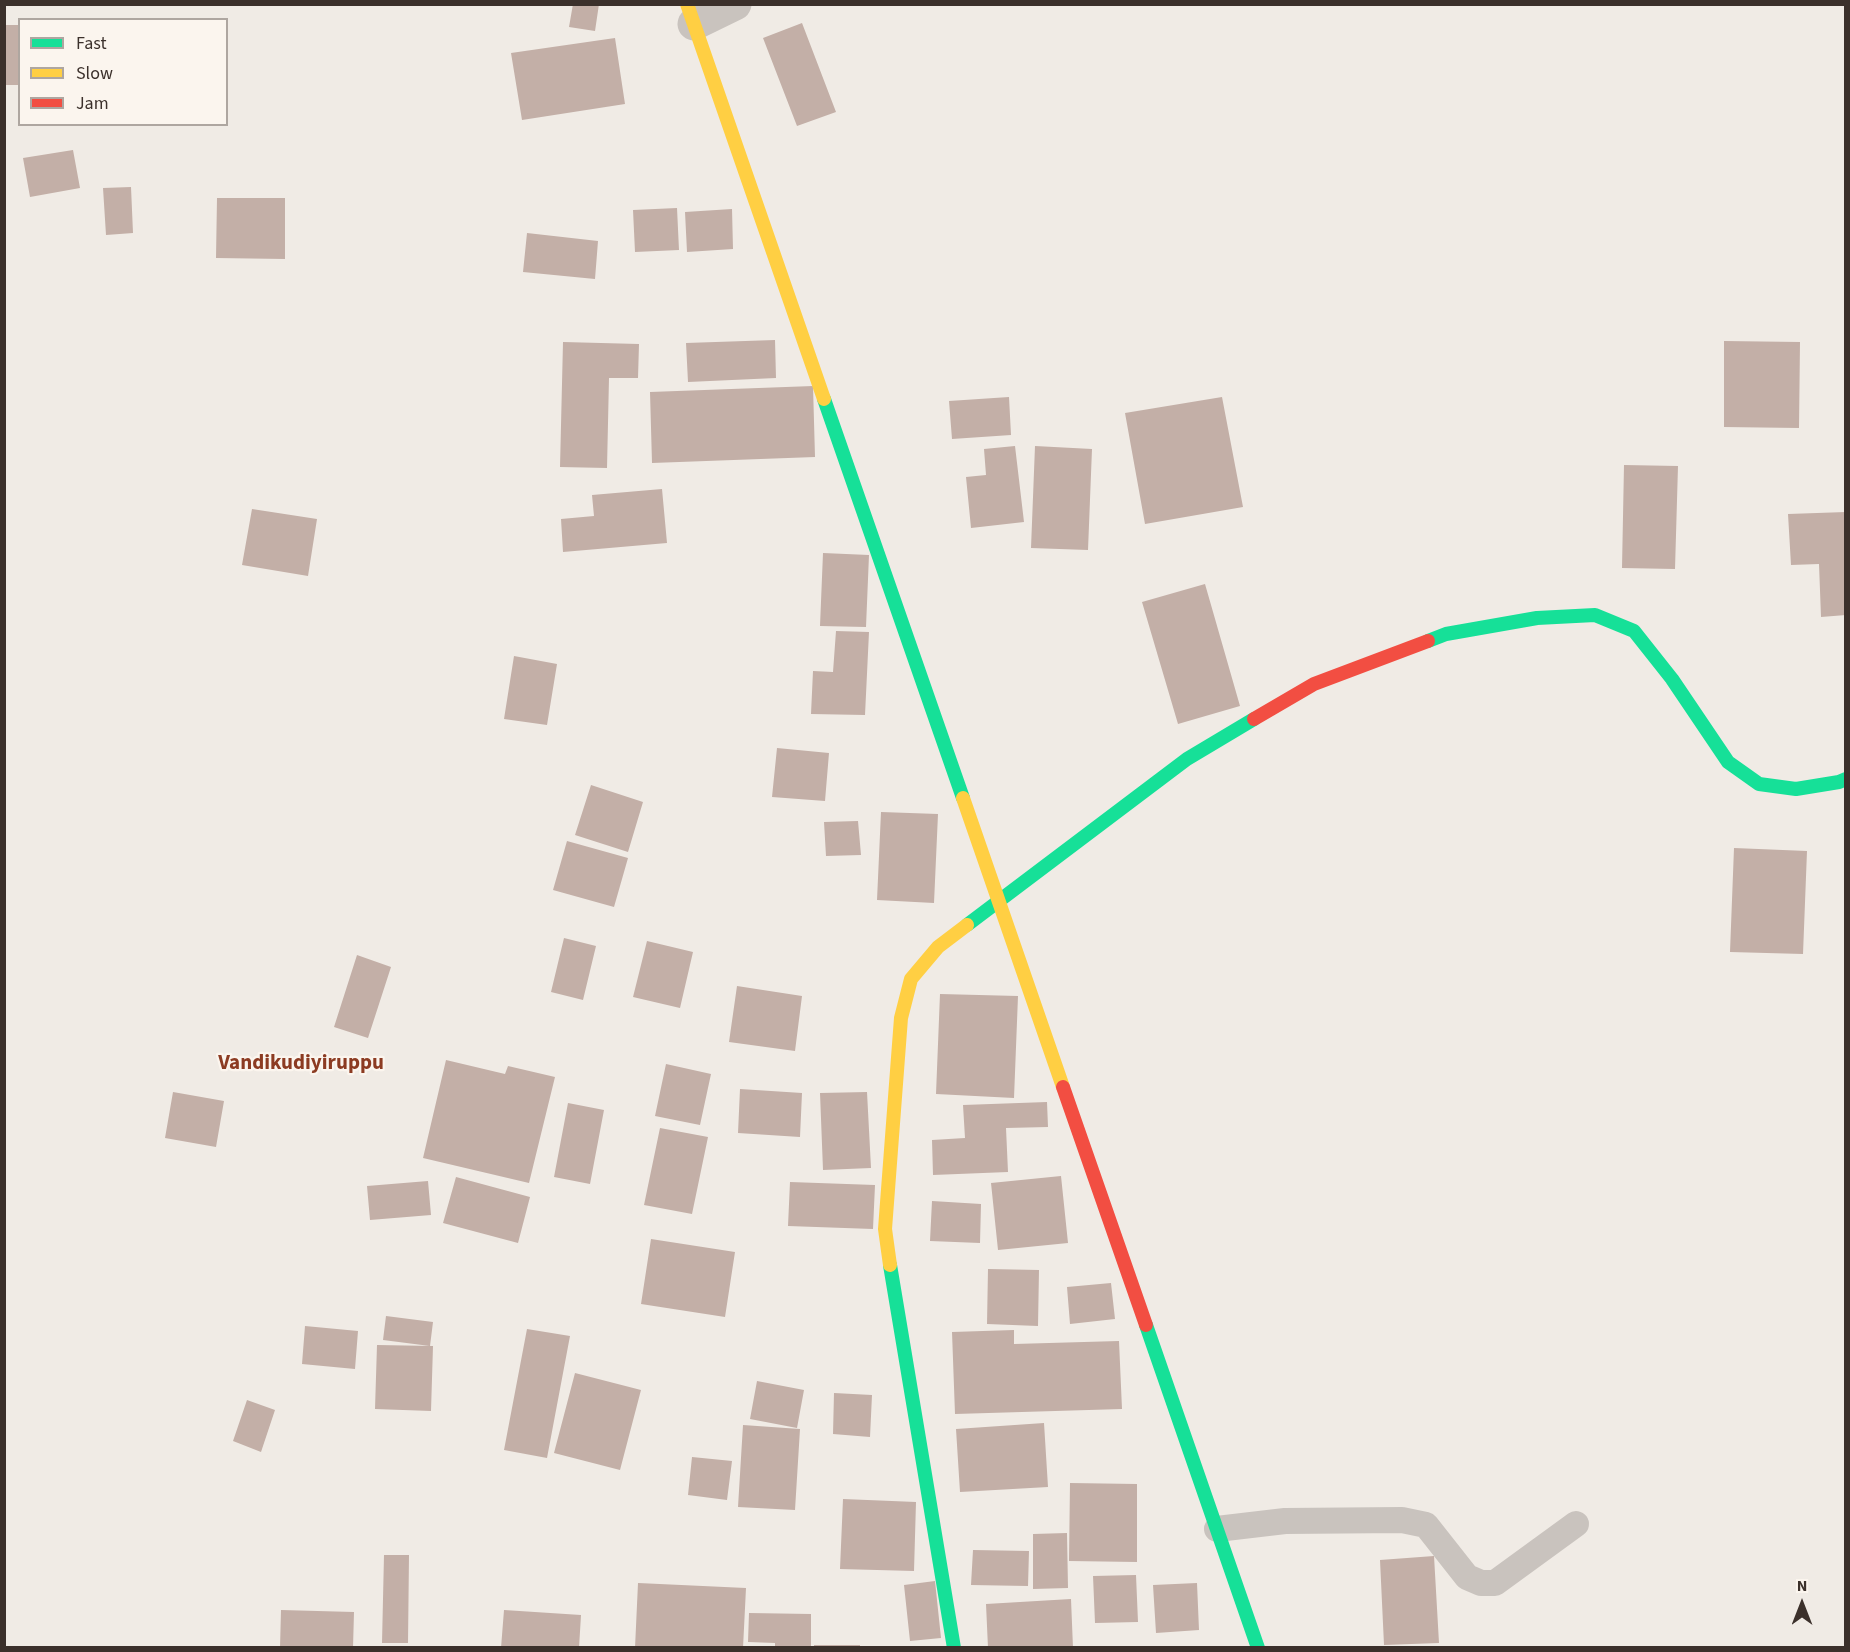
<!DOCTYPE html>
<html>
<head>
<meta charset="utf-8">
<style>
	body { margin:0 }
	#map { position:relative; width:1850px; height:1652px; overflow:hidden; background:#f0ebe5; font-family:"Source Sans 3",sans-serif }
	canvas { display:block }
	.frame { position:absolute; inset:0; border:6px solid #3b302b; pointer-events:none }
	.legend { position:absolute; left:18px; top:18px; width:210px; height:108px; box-sizing:border-box; background:#fbf5ee; border:2px solid #aea6a0; margin:0; padding:8px 10px; list-style:none; font-size:18px; color:#3b302b }
	.legend li { display:flex; align-items:center; gap:12px; height:30px }
	.legend b { width:30px; border:2px solid #aea6a0 }
	.north { position:absolute; left:1772px; top:1574px; width:60px; height:60px; -webkit-text-stroke:4px #fbf5ee; paint-order:stroke; rotate:0deg; font-size:16px; font-weight:700; line-height:24px; text-align:center; color:#3b302b }
	.north::after { content:''; display:block; margin:auto; width:21px; height:27px; background:#3b302b; clip-path:polygon(50% 0,100% 100%,50% 72%,0 100%) }
</style>
</head>
<body>
<div id="map">
<canvas width="1850" height="1652"></canvas>
<div class="frame"></div>
<ul class="legend">
<li><b style="height:8px;background:#16e098"></b>Fast</li>
<li><b style="height:8px;background:#ffcf43"></b>Slow</li>
<li><b style="height:8px;background:#f24e42"></b>Jam</li>
</ul>
<div class="north">N</div>
</div>
<script>
const c = document.querySelector('canvas').getContext('2d');
c.lineJoin = 'round';
function fill(path, color) { c.fillStyle = color; c.fill(path, 'evenodd'); }
function stroke(path, color, width, dash) { c.strokeStyle = color; c.lineWidth = width; c.lineCap = dash ? 'butt' : 'round'; c.setLineDash(dash || []); c.stroke(path); }
function write(font, color, halo, rows, align = 'center') {
  c.font = font + ' "Source Sans 3",sans-serif'; c.lineWidth = 4.5; c.setLineDash([]); c.textBaseline = 'middle'; c.strokeStyle = halo; c.fillStyle = color; for (const [text, x, y, turn = 0] of rows) {
    c.save(); c.translate(x, y); c.rotate((+turn || 0) * Math.PI / 180); c.textAlign = isNaN(turn) ? turn : align; if (halo) c.strokeText(text, 0, 0); c.fillText(text, 0, 0); c.restore();
  }
}
const building = new Path2D(`
	M573,4H599L595,31L569,27Z
	M802,23L836,112L797,126L763,38Z
	M4,25H20V85H4Z
	M615,38L625,104L522,120L511,53Z
	M73,150L80,188L30,197L23,158Z
	M131,187L133,233L106,235L103,188Z
	M217,198H285V259L216,258Z
	M677,208L679,250L635,252L633,210Z
	M732,209L733,249L687,252L685,212Z
	M527,233L598,241L595,279L523,272Z
	M775,340L776,378L688,382L686,343Z
	M1724,341L1800,342L1799,428L1724,427Z
	M563,342L639,344L638,378H609L607,468L560,467Z
	M813,386L815,457L652,463L650,392Z
	M1009,397L1011,435L952,439L949,401Z
	M1222,397L1243,507L1145,524L1125,413Z
	M1015,446L1024,522L971,528L966,477L986,475L984,449Z
	M1035,446L1092,449L1088,550L1031,548Z
	M1624,465L1678,466L1675,569L1622,568Z
	M662,489L667,543L563,552L561,519L594,516L592,495Z
	M252,509L317,519L308,576L242,565Z
	M1846,512V615L1821,617L1819,564L1791,565L1788,514Z
	M823,553L869,555L866,627L820,626Z
	M1205,584L1240,706L1178,724L1142,602Z
	M836,631L869,632L865,715L811,714L813,671L833,672Z
	M514,656L557,664L547,725L504,719Z
	M777,748L829,753L825,801L772,797Z
	M591,785L643,802L628,852L575,835Z
	M881,812L938,814L934,903L877,900Z
	M858,821L861,855L826,856L824,822Z
	M567,841L628,858L614,907L553,890Z
	M1734,848L1807,851L1803,954L1730,952Z
	M564,938L596,946L583,1000L551,992Z
	M647,941L693,952L680,1008L633,997Z
	M357,955L391,967L368,1038L334,1027Z
	M737,986L802,996L795,1051L729,1042Z
	M940,994L1018,996L1014,1098L936,1094Z
	M446,1060L505,1074L508,1066L555,1077L529,1183L423,1158Z
	M666,1064L711,1074L700,1125L655,1116Z
	M740,1089L802,1093L800,1137L738,1133Z
	M173,1092L224,1101L216,1147L165,1138Z
	M867,1092L871,1168L823,1170L820,1093Z
	M1047,1102L1048,1127L1006,1128L1008,1172L933,1175L932,1140L965,1138L963,1105Z
	M568,1103L604,1110L590,1184L554,1177Z
	M660,1128L708,1137L692,1214L644,1205Z
	M1061,1176L1068,1243L998,1250L991,1183Z
	M456,1177L530,1197L518,1243L443,1223Z
	M428,1181L431,1215L370,1220L367,1186Z
	M790,1182L875,1185L873,1229L788,1226Z
	M932,1201L981,1204L980,1243L930,1241Z
	M651,1239L735,1252L725,1317L641,1304Z
	M988,1269L1039,1270L1038,1326L987,1324Z
	M1111,1283L1115,1319L1070,1324L1067,1287Z
	M386,1316L433,1322L430,1346L383,1340Z
	M305,1326L358,1331L355,1369L302,1364Z
	M527,1329L570,1336L547,1458L504,1450Z
	M1014,1330V1344L1119,1341L1122,1409L955,1414L952,1332Z
	M377,1345L433,1346L431,1411L375,1409Z
	M575,1373L641,1390L620,1470L554,1453Z
	M757,1381L804,1390L797,1428L750,1419Z
	M834,1393L872,1395L870,1437L833,1434Z
	M247,1400L275,1410L261,1452L233,1441Z
	M1044,1423L1048,1487L960,1492L956,1429Z
	M743,1425L800,1429L795,1510L738,1507Z
	M692,1457L732,1461L727,1500L688,1495Z
	M1070,1483L1137,1484V1562L1069,1561Z
	M843,1499L916,1502L914,1571L840,1569Z
	M1067,1533L1068,1588L1033,1589V1534Z
	M973,1550L1029,1551L1028,1586L971,1585Z
	M384,1555H409L408,1643H382Z
	M1434,1556L1439,1643L1384,1645L1380,1560Z
	M1136,1575L1138,1622L1095,1623L1093,1576Z
	M935,1581L941,1638L910,1641L904,1585Z
	M638,1583L746,1588L743,1648H635Z
	M1197,1583L1199,1630L1156,1633L1153,1585Z
	M1071,1599L1073,1648H988L986,1604Z
	M281,1610L354,1612L353,1648H280Z
	M504,1610L581,1615L579,1648H501Z
	M749,1613L811,1614V1648H775V1643L748,1642Z
	M814,1645H860V1648H814Z`);
const lane = new Path2D(`
	M1217,1529L1285,1521L1402,1520L1426,1525L1467,1577L1481,1583H1495L1576,1524`);
const street = new Path2D(`
	M694,24L735,4`);
const fast = new Path2D(`
	M824,399L963,798
	M1428,641L1446,634L1537,618L1595,615L1634,631L1672,679L1728,762L1759,784L1796,789L1839,782L1846,779
	M967,925L1187,759L1254,719
	M890,1265L954,1648
	M1146,1325L1258,1648`);
const slow = new Path2D(`
	M687,4L824,399
	M963,798L1063,1087
	M890,1265L885,1229L901,1018L911,979L938,947L967,925`);
const jam = new Path2D(`
	M1254,719L1314,684L1428,641
	M1063,1087L1146,1325`);
const quarterNames = [
	["Vandikudiyiruppu",301,1064]
];
fill(building, '#c3afa7');
stroke(lane, '#c9c3be', 26);
stroke(street, '#c9c3be', 33);
stroke(fast, '#16e098', 14);
stroke(slow, '#ffcf43', 14);
stroke(jam, '#f24e42', 14);
write('bold 21px', '#8c3b22', '#fbf5ee', quarterNames);
</script>
</body>
</html>
